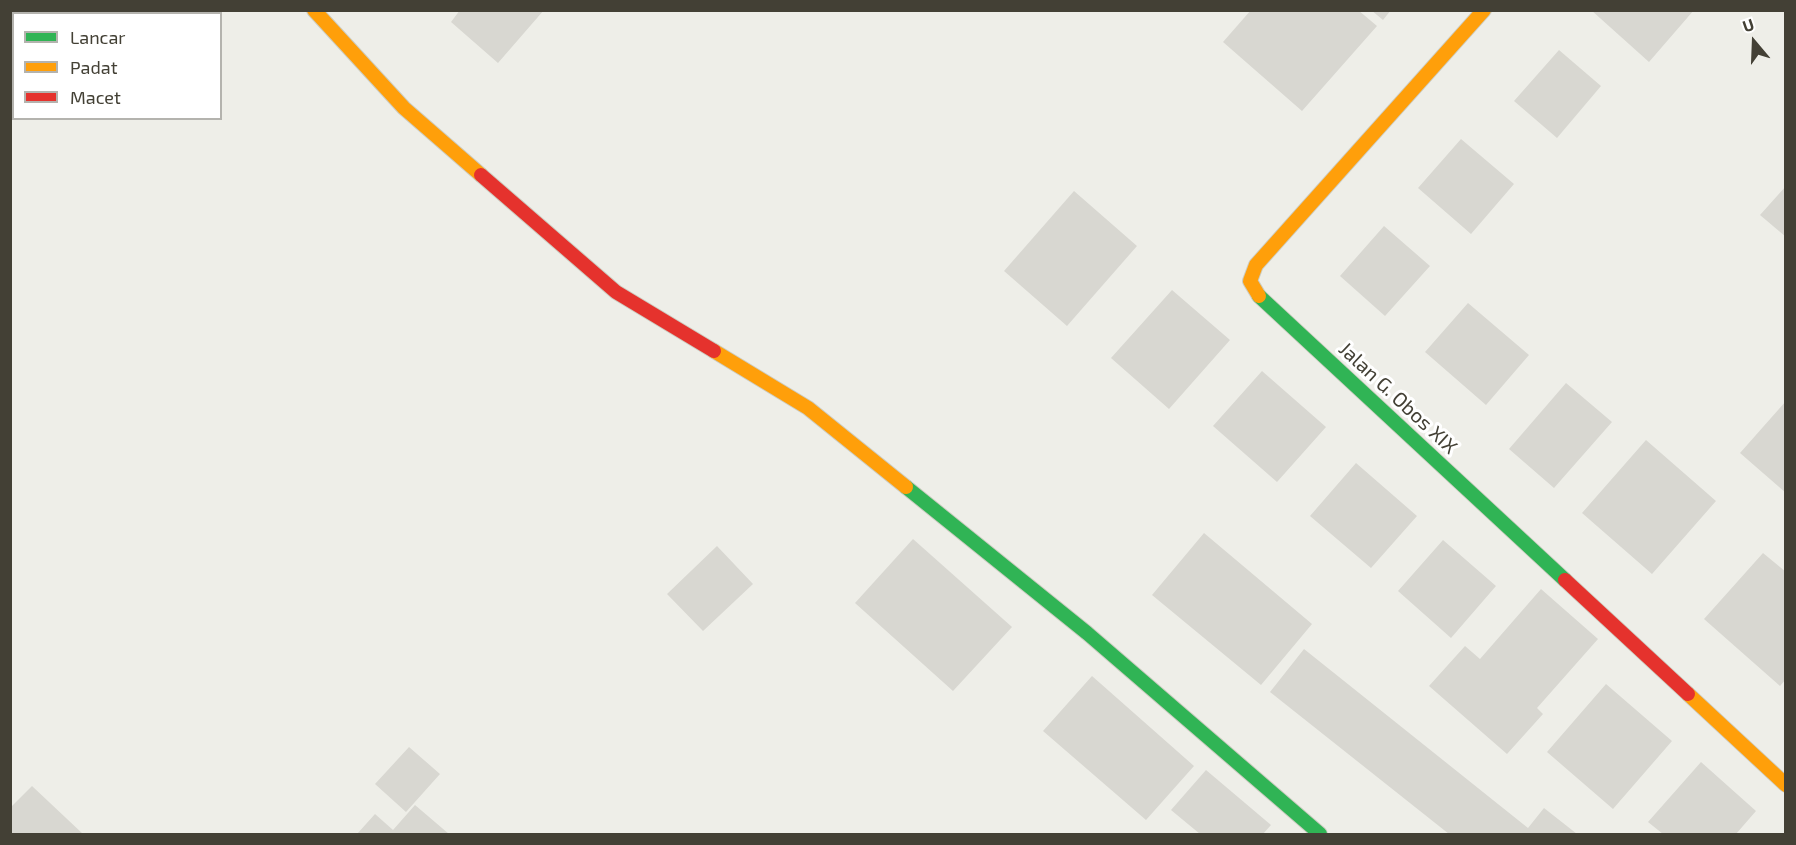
<!DOCTYPE html>
<html>
<head>
<meta charset="utf-8">
<style>
	body { margin:0 }
	#map { position:relative; width:1796px; height:845px; overflow:hidden; background:#eeeee8; font-family:"Exo 2",sans-serif }
	canvas { display:block }
	.frame { position:absolute; inset:0; border:12px solid #434035; pointer-events:none }
	.legend { position:absolute; left:12px; top:12px; width:210px; height:108px; box-sizing:border-box; background:#fff; border:2px solid #b4b3ae; margin:0; padding:8px 10px; list-style:none; font-size:18px; color:#434035 }
	.legend li { display:flex; align-items:center; gap:12px; height:30px }
	.legend b { width:30px; border:2px solid #b4b3ae }
	.north { position:absolute; left:1724px; top:12px; width:60px; height:60px; -webkit-text-stroke:4px #fff; paint-order:stroke; rotate:341deg; font-size:16px; font-weight:700; line-height:24px; text-align:center; color:#434035 }
	.north::after { content:''; display:block; margin:auto; width:21px; height:27px; background:#434035; clip-path:polygon(50% 0,100% 100%,50% 72%,0 100%) }
</style>
</head>
<body>
<div id="map">
<canvas width="1796" height="845"></canvas>
<div class="frame"></div>
<ul class="legend">
<li><b style="height:8px;background:#30b455"></b>Lancar</li>
<li><b style="height:8px;background:#ff9f0a"></b>Padat</li>
<li><b style="height:8px;background:#e5322d"></b>Macet</li>
</ul>
<div class="north">U</div>
</div>
<script>
const c = document.querySelector('canvas').getContext('2d');
c.lineJoin = 'round';
function fill(path, color) { c.fillStyle = color; c.fill(path, 'evenodd'); }
function stroke(path, color, width, dash) { c.strokeStyle = color; c.lineWidth = width; c.lineCap = dash ? 'butt' : 'round'; c.setLineDash(dash || []); c.stroke(path); }
function write(font, color, halo, rows, align = 'center') {
  c.font = font + ' "Exo 2",sans-serif'; c.lineWidth = 6; c.setLineDash([]); c.textBaseline = 'middle'; c.strokeStyle = halo; c.fillStyle = color; for (const [text, x, y, turn = 0] of rows) {
    c.save(); c.translate(x, y); c.rotate((+turn || 0) * Math.PI / 180); c.textAlign = isNaN(turn) ? turn : align; if (halo) c.strokeText(text, 0, 0); c.fillText(text, 0, 0); c.restore();
  }
}
const building = new Path2D(`
	M460,10H544L498,63L451,22Z
	M1251,10H1358L1377,26L1302,111L1223,42Z
	M1371,10H1391L1383,20Z
	M1591,10H1694L1649,62Z
	M1559,50L1601,86L1557,138L1514,101Z
	M1461,139L1514,184L1471,234L1418,188Z
	M1786,186V237L1760,215Z
	M1074,191L1137,246L1067,326L1004,271Z
	M1384,226L1430,266L1385,316L1340,276Z
	M1172,290L1230,340L1169,409L1111,358Z
	M1468,303L1529,355L1486,405L1425,352Z
	M1262,371L1326,427L1277,482L1213,426Z
	M1566,383L1612,422L1554,488L1509,449Z
	M1786,401V493L1740,453Z
	M1646,440L1716,501L1652,574L1582,513Z
	M1356,463L1417,516L1371,568L1310,516Z
	M1204,533L1312,624L1261,685L1152,595Z
	M913,539L1012,627L953,691L855,603Z
	M1443,540L1496,586L1451,638L1398,591Z
	M717,546L753,584L703,631L667,594Z
	M1763,553L1786,572V679L1780,686L1704,619Z
	M1541,589L1598,639L1537,708L1543,714L1507,754L1429,686L1465,646L1480,659Z
	M1304,649L1528,828L1544,808L1577,834H1449L1270,692Z
	M1092,676L1194,766L1146,820L1043,731Z
	M1606,684L1672,741L1613,809L1547,752Z
	M409,747L440,774L406,812L375,784Z
	M1701,762L1756,811L1736,834H1663L1648,822Z
	M1206,770L1271,825L1263,834H1200L1171,810Z
	M32,786L83,834H10V808Z
	M415,805L449,834H357L375,814L393,830Z`);
const fast = new Path2D(`
	M1259,296L1565,580
	M906,487L1087,633L1320,834`);
const slow = new Path2D(`
	M314,10L404,108L481,175
	M1259,296L1250,281L1256,265L1484,10
	M714,351L808,408L906,487
	M1688,694L1786,785`);
const jam = new Path2D(`
	M481,175L616,292L714,351
	M1565,580L1688,694`);
const streetNames = [
	["Jalan G. Obos XIX",1398,398,43]
];
fill(building, '#d8d7d1');
stroke(fast, '#ccccc0', 16);
stroke(slow, '#ccccc0', 16);
stroke(jam, '#ccccc0', 16);
stroke(fast, '#30b455', 14);
stroke(slow, '#ff9f0a', 14);
stroke(jam, '#e5322d', 14);
write('20px', '#434035', '#fff', streetNames);
</script>
</body>
</html>
